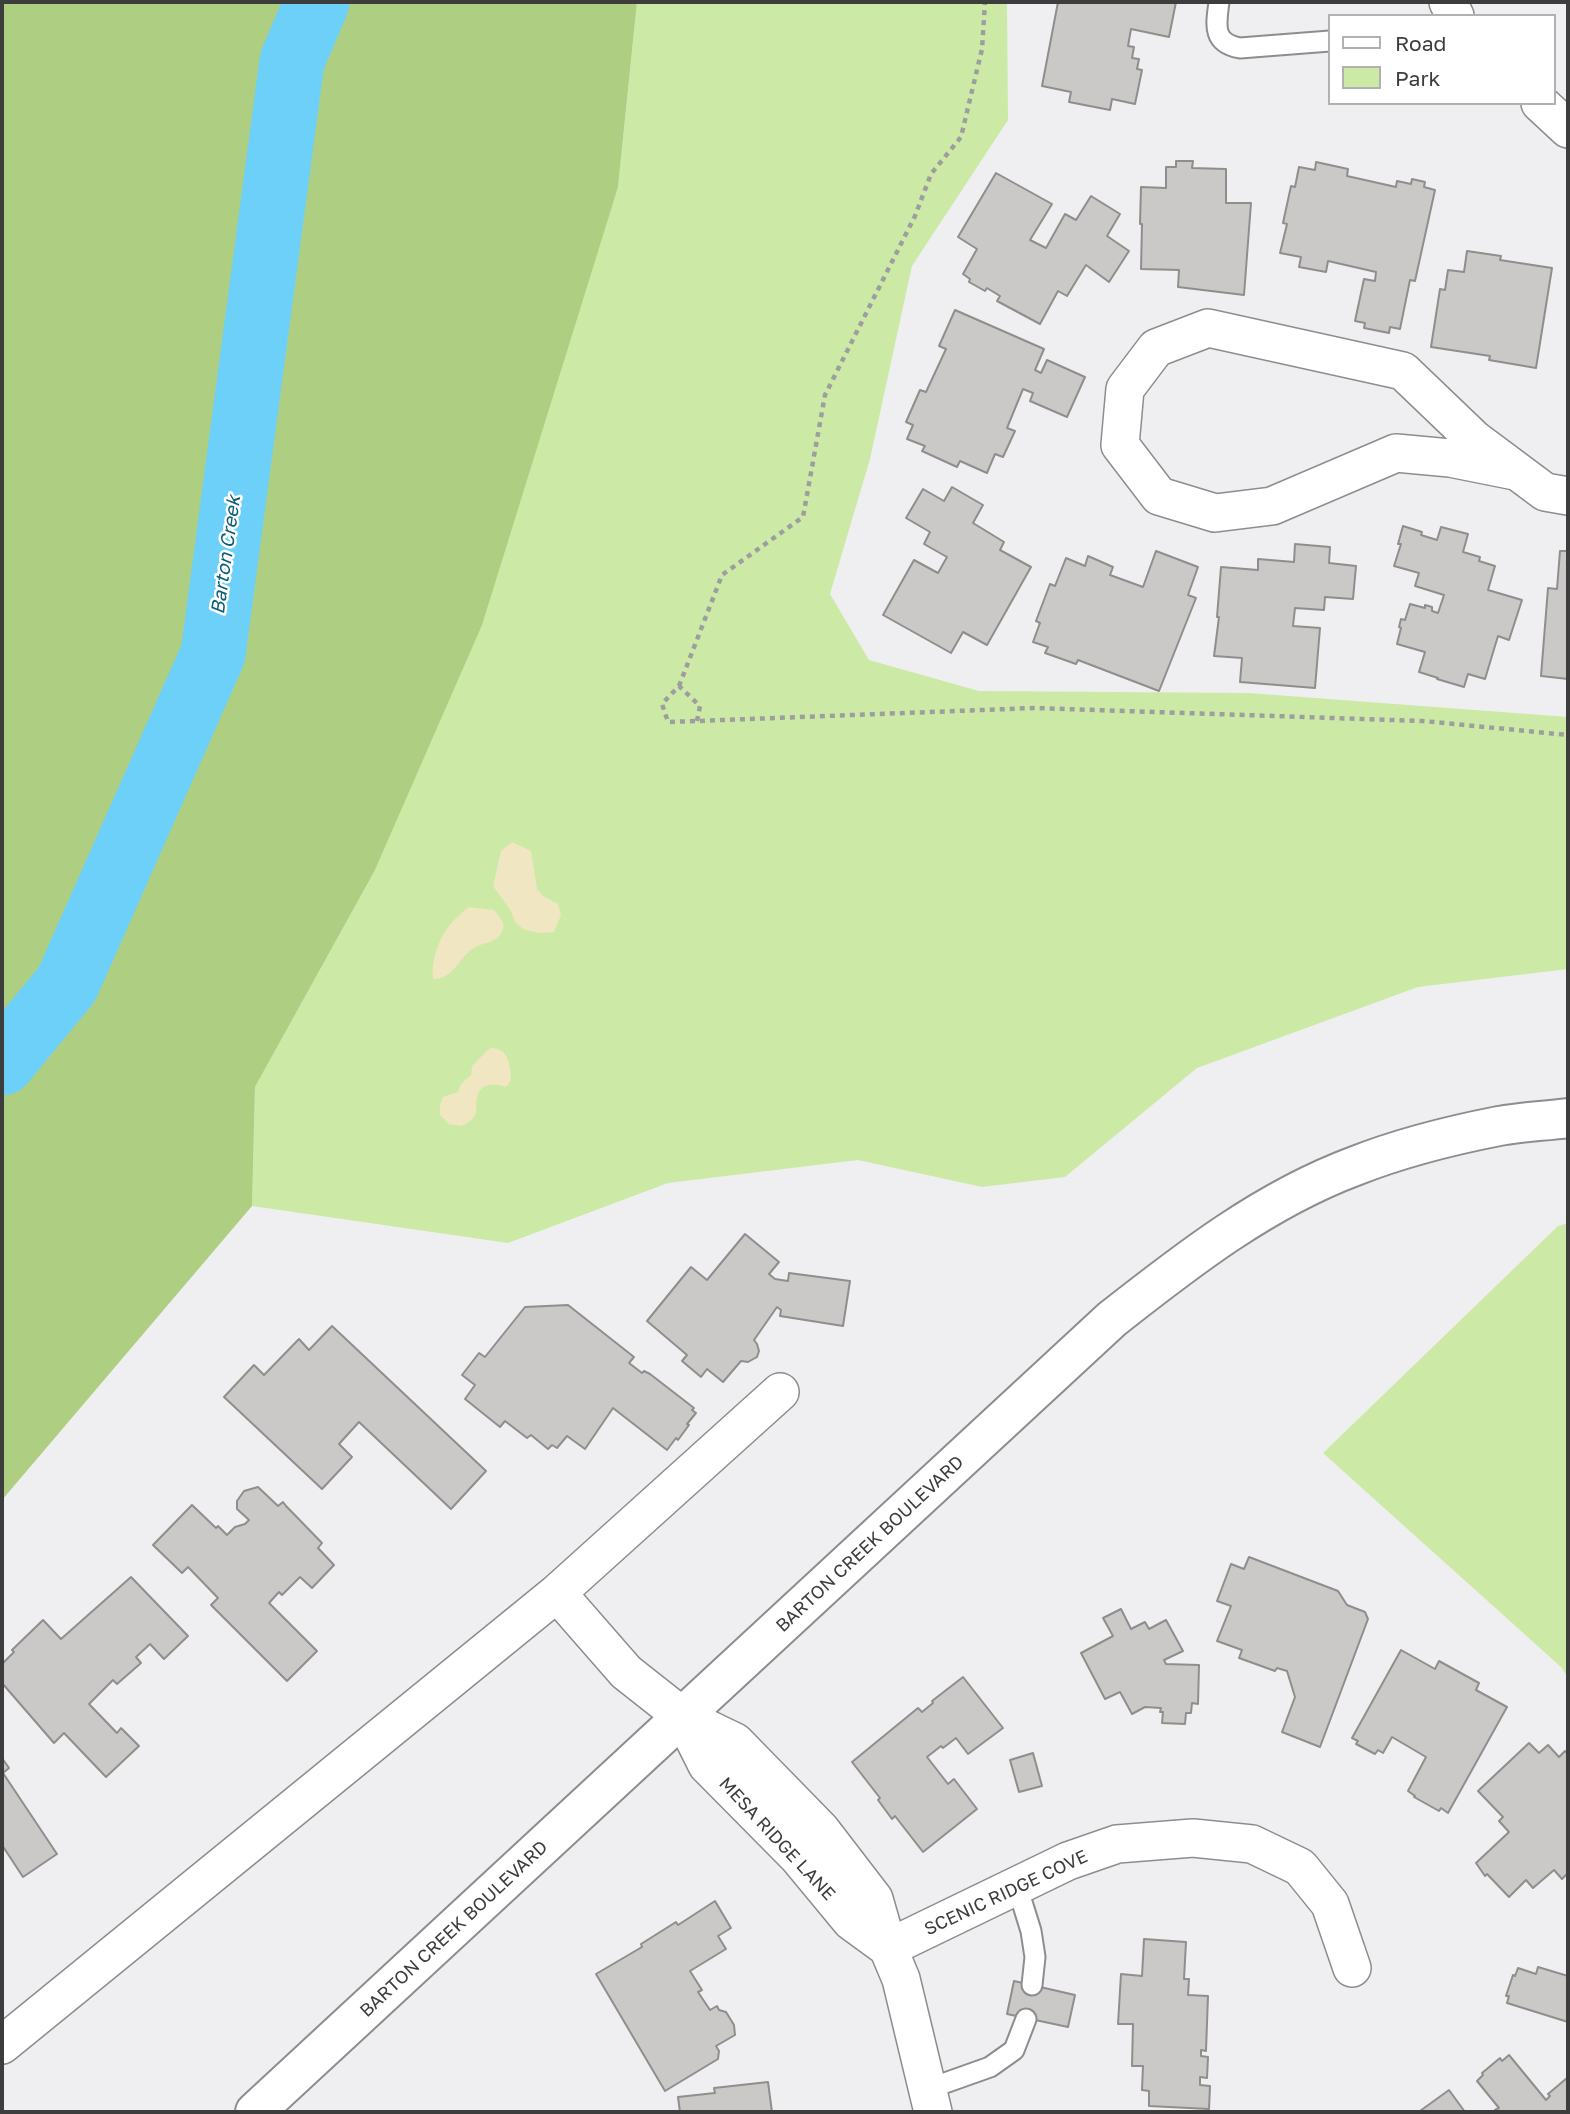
<!DOCTYPE html>
<html>
<head>
<meta charset="utf-8">
<style>
	body { margin:0 }
	#map { position:relative; width:1570px; height:2114px; overflow:hidden; background:#efeff1; font-family:"Golos Text",sans-serif }
	canvas { display:block }
	.frame { position:absolute; inset:0; border:4px solid #3d3d3e; pointer-events:none }
	.legend { position:absolute; left:1328px; top:14px; width:228px; height:91px; box-sizing:border-box; background:#fff; border:2px solid #b1b1b2; margin:0; padding:9px 12px; list-style:none; font-size:21px; color:#3d3d3e }
	.legend li { display:flex; align-items:center; gap:14px; height:35px }
	.legend b { width:35px; border:2px solid #b1b1b2 }
</style>
</head>
<body>
<div id="map">
<canvas width="1570" height="2114"></canvas>
<div class="frame"></div>
<ul class="legend">
<li><b style="height:9px;background:#fff"></b>Road</li>
<li><b style="height:19px;background:#cceaa6"></b>Park</li>
</ul>
</div>
<script>
const c = document.querySelector('canvas').getContext('2d');
c.lineJoin = 'round';
function fill(path, color) { c.fillStyle = color; c.fill(path, 'evenodd'); }
function stroke(path, color, width, dash) { c.strokeStyle = color; c.lineWidth = width; c.lineCap = dash ? 'butt' : 'round'; c.setLineDash(dash || []); c.stroke(path); }
function write(font, color, halo, rows, align = 'center') {
  c.font = font + ' "Golos Text",sans-serif'; c.lineWidth = 5; c.setLineDash([]); c.textBaseline = 'middle'; c.strokeStyle = halo; c.fillStyle = color; for (const [text, x, y, turn = 0] of rows) {
    c.save(); c.translate(x, y); c.rotate((+turn || 0) * Math.PI / 180); c.textAlign = isNaN(turn) ? turn : align; if (halo) c.strokeText(text, 0, 0); c.fillText(text, 0, 0); c.restore();
  }
}
const green = new Path2D(`
	M637,2H1007L1008,120L912,266L870,459L830,594L869,660L979,691L1249,693L1568,717V969L1418,987L1197,1068L1065,1177L982,1187L858,1160L668,1183L508,1243L252,1206L255,1087L374,872L618,187Z
	M1568,1223V1677L1561,1667L1323,1453L1558,1226Z`);
const forest = new Path2D(`
	M2,2H637L618,187L482,625L374,872L255,1087L252,1206L2,1500Z`);
const sand = new Path2D(`
	M512,842L531,851L537,889L543,896L558,904L561,915L554,932L538,933L523,929L515,922L511,911L493,886L501,851Z
	M469,907L494,910C498,916 506,922 503,929C498,945 482,941 471,950C457,961 453,979 433,979C431,950 445,924 469,907Z
	M490,1048C509,1047 510,1065 511,1080L506,1087C495,1083 481,1082 477,1097C475,1103 478,1109 475,1115C473,1120 467,1123 462,1126L449,1124L440,1115V1105L443,1097L458,1092L461,1084L471,1075L472,1066Z`);
const river = new Path2D(`
	M2,1063L67,984L213,654L292,61L317,2`);
const building = new Path2D(`
	M1058,2H1176L1169,37L1131,29L1128,46L1134,47L1132,58L1139,59L1137,69L1142,70L1135,104L1112,99L1110,110L1069,102L1071,92L1042,86Z
	M1176,161H1193L1192,168L1226,169V203H1251L1244,295L1178,287L1179,270L1141,269L1142,224H1140L1141,187L1166,188V167H1176Z
	M1316,162L1348,169L1347,176L1396,187L1397,181L1411,184L1412,179L1425,182L1424,187L1435,190L1415,281L1410,280L1400,329L1390,327L1389,333L1364,328L1365,323L1355,321L1364,279L1375,281L1376,272L1328,261L1326,272L1299,267L1301,257L1280,253L1287,224L1283,223L1291,186L1295,187L1299,167L1315,170Z
	M996,173L1052,204L1030,240L1046,248L1065,214L1076,220L1091,196L1120,214L1107,236L1129,251L1109,282L1086,265L1067,296L1058,291L1040,324L997,301L1000,296L987,288L985,291L969,282L970,279L963,274L977,249L958,237Z
	M1467,251L1501,256L1500,260L1552,268L1536,368L1489,360L1490,356L1431,347L1440,289L1445,290L1448,270L1464,272Z
	M955,310L1044,349L1035,370L1041,373L1047,360L1085,377L1067,417L1030,401L1033,393L1023,389L1007,428L1015,431L1003,457L995,454L987,473L960,461L957,467L922,451L925,446L907,439L913,425L906,422L920,390L926,392L946,349L939,346Z
	M952,487L983,505L973,523L1004,542L1000,550L1031,567L987,645L963,632L951,653L883,615L914,560L938,573L947,557L924,544L930,532L906,518L923,489L944,501Z
	M1403,526L1422,532L1421,535L1437,540L1441,527L1468,534L1463,552L1480,557L1479,561L1495,566L1488,590L1522,600L1509,640L1498,636L1485,679L1468,674L1464,687L1437,679L1438,678L1419,672L1425,652L1397,644L1401,628L1399,627L1401,619L1405,620L1410,604L1425,608V605L1432,607V611L1438,613L1444,595L1415,586L1419,573L1394,566L1401,544H1398Z
	M1295,544L1330,547L1329,563L1356,566L1353,599L1325,597L1324,610L1295,608L1293,626L1320,628L1315,688L1240,682L1242,658L1214,656L1219,617H1217L1221,567L1258,570V559L1294,562Z
	M1156,551L1198,567L1188,595L1196,598L1159,691L1078,660L1076,664L1045,653L1048,647L1033,642L1040,623L1036,621L1050,584L1055,586L1066,558L1085,566L1088,556L1113,567L1110,575L1143,587Z
	M1560,551H1568V679L1541,676L1548,588L1557,589Z
	M745,1234L779,1262L769,1274L775,1279L788,1281L789,1273L850,1281L843,1326L780,1316L781,1310L777,1307L754,1340L757,1344L759,1351L757,1357L748,1362L741,1361L723,1382L707,1369L701,1377L682,1361L687,1355L647,1321L691,1267L707,1280Z
	M568,1305L634,1357L629,1363L642,1373L644,1371L650,1374L694,1408L692,1410L696,1413L687,1424L689,1425L678,1440L676,1438L667,1450L613,1408L585,1449L567,1436L557,1448L552,1445L548,1449L531,1435L527,1438L505,1421L500,1427L465,1399L475,1385L462,1375L479,1353L485,1357L525,1307Z
	M332,1326L486,1471L451,1509L359,1422L339,1444L352,1457L322,1489L224,1397L254,1365L264,1375L299,1339L309,1350Z
	M258,1487L278,1506L283,1502L286,1506L322,1543L318,1548L334,1565L312,1588L300,1577L282,1595L279,1592L269,1603L317,1651L287,1681L211,1605L218,1598L188,1567L182,1573L153,1545L192,1505L216,1528L218,1526L227,1535L235,1527L245,1524L249,1520L237,1509V1501L244,1491Z
	M1249,1557L1338,1591L1347,1605L1365,1612L1368,1619L1320,1747L1282,1732L1295,1697L1287,1671L1277,1668L1275,1671L1239,1658L1242,1650L1217,1641L1231,1606L1217,1601L1231,1564L1244,1569Z
	M131,1577L188,1636L164,1659L150,1644L136,1657L141,1663L117,1684L113,1680L89,1704L117,1733L121,1728L139,1746L106,1777L64,1733L54,1743L2,1683V1664L14,1652L12,1650L43,1620L61,1639Z
	M1121,1609L1131,1629L1145,1622L1149,1629L1166,1620L1183,1651L1164,1660L1166,1664L1199,1665L1198,1704L1192,1703L1191,1713H1186L1185,1724L1162,1723L1163,1712H1160L1161,1708L1145,1707L1132,1714L1120,1692L1105,1699L1081,1653L1113,1636L1103,1618Z
	M1401,1650L1435,1669L1439,1661L1479,1683L1476,1690L1507,1707L1448,1813L1441,1808L1439,1811L1414,1797L1415,1796L1408,1791L1426,1757L1392,1737L1383,1753L1378,1750L1375,1754L1356,1744L1358,1741L1352,1738Z
	M963,1677L1003,1728L968,1754L956,1738L943,1748L941,1746L927,1757L948,1784L954,1779L977,1809L923,1852L895,1816L892,1819L878,1800L880,1798L852,1762L918,1708L922,1712L933,1703L932,1701Z
	M1529,1743L1539,1753L1548,1745L1559,1757L1565,1751L1568,1754V1873L1562,1879L1554,1870L1533,1888L1526,1880L1509,1897L1487,1874L1485,1876L1476,1863L1509,1832L1499,1821L1503,1817L1478,1791Z
	M1033,1753L1042,1786L1019,1792L1010,1760Z
	M2,1758L9,1768L3,1773L57,1854L23,1877L2,1845Z
	M715,1901L731,1928L718,1936L726,1949L690,1971L702,1990L698,1992L710,2010L717,2006L719,2010L726,2012L734,2025L735,2035L716,2046L719,2051L718,2059L665,2091L596,1974L642,1947L641,1944L676,1922L678,1925Z
	M1144,1939L1186,1942L1184,1979H1189L1188,1995L1208,1996L1206,2051L1201,2050V2056L1208,2057L1207,2078L1200,2077V2085L1210,2086L1209,2109L1149,2106V2091L1142,2090L1143,2066H1132L1133,2024H1118L1121,1974L1142,1976Z
	M1538,1967L1568,1976V2022L1507,2003L1509,1996H1506L1513,1975L1515,1976L1518,1968L1536,1974Z
	M1014,1981L1075,1995L1068,2027L1007,2014Z
	M1509,2055L1546,2100L1550,2096L1548,2094L1567,2078L1568,2081V2112H1496L1495,2110L1499,2108L1477,2081L1483,2075L1482,2073L1500,2058L1502,2061Z
	M768,2082L772,2112H680L678,2097L715,2093L714,2088Z
	M1449,2090L1465,2112H1420V2111Z`);
const path = new Path2D(`
	M679,686L722,575L803,517L825,395L915,216L931,174L961,137L982,49L985,2
	M697,721L700,706L679,686L662,704L668,722L697,721L1034,708L1423,721L1568,735`);
const service = new Path2D(`
	M1219,2C1216,25 1212,43 1240,48L1330,41
	M1017,1886L1031,1931L1035,1957L1032,1985
	M928,2089L990,2067L1014,2050L1026,2019`);
const minor = new Path2D(`
	M1448,2L1455,16
	M1540,103L1568,129
	M1515,471L1450,458L1396,453L1272,506L1215,513L1159,496L1120,445L1125,389L1156,348L1208,328L1403,371L1474,439L1545,492L1568,496
	M557,1593L626,1672L683,1717L735,1742L821,1830L874,1899L888,1948L901,1979L933,2112
	M683,1717L707,1765L798,1857L851,1921L888,1948
	M888,1948L1068,1861L1117,1844L1193,1838L1252,1844L1300,1867L1330,1904L1352,1968
	M2,2045L557,1593L780,1392`);
const tertiary = new Path2D(`
	M255,2112L1112,1319C1187,1260 1264,1200 1355,1166C1398,1149 1453,1135 1499,1126C1522,1122 1545,1121 1568,1118`);
const streetNames = [
	["BARTON CREEK BOULEVARD",870,1544,-43],
	["MESA RIDGE LANE",777,1839,47],
	["SCENIC RIDGE COVE",1006,1893,-25],
	["BARTON CREEK BOULEVARD",454,1929,-43]
];
const waterNames = [
	["Barton Creek",226,555,-82]
];
fill(green, '#cceaa6');
fill(forest, '#aecf82');
fill(sand, '#f0e6c1');
stroke(river, '#6dd0f8', 65);
fill(building, '#cac9c7');
stroke(building, '#908e8d', 2);
stroke(service, '#8d8d8f', 23);
stroke(minor, '#8d8d8f', 40);
stroke(tertiary, '#8d8d8f', 42);
stroke(path, '#9e9ea0', 4.5, [5, 5]);
stroke(service, '#fff', 19);
stroke(minor, '#fff', 37);
stroke(tertiary, '#fff', 38);
write('18px', '#3d3d3e', '#fff', streetNames);
write('italic 19px', '#0a5d78', '#fff', waterNames);
</script>
</body>
</html>
